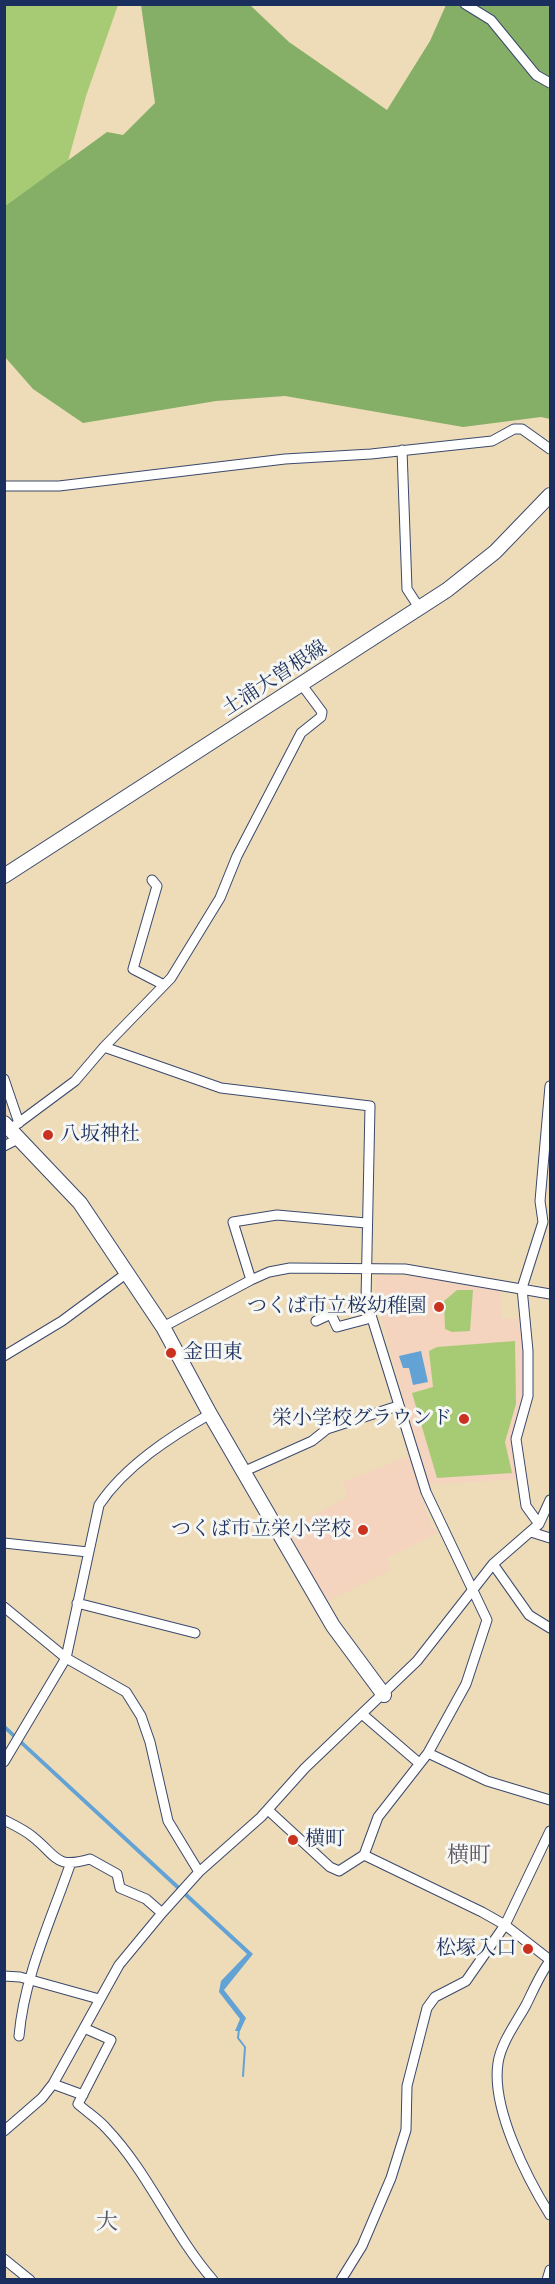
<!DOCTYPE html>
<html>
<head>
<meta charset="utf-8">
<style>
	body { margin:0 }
	#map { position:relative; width:555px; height:2284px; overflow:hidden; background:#eedcb9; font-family:"IM FELL French Canon",serif }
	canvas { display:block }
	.frame { position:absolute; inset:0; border:6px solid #1b2f5e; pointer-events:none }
</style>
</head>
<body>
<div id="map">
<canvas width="555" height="2284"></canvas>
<div class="frame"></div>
</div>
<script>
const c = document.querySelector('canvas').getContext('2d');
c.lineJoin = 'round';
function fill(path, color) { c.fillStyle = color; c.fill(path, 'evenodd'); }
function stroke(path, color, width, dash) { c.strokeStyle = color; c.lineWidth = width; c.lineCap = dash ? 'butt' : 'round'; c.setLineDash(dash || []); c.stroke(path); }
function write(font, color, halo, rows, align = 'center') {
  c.font = font + ' "IM FELL French Canon","Noto Serif JP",serif'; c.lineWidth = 6; c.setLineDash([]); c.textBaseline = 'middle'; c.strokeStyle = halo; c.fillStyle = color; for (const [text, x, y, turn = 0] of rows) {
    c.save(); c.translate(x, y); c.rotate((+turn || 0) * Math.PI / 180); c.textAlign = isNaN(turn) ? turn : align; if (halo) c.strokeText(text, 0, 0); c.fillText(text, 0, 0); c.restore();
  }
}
const built = new Path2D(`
	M376,1276H417L500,1289L501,1318L520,1319L523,1350V1403L512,1442L513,1464L517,1479L428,1485L375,1295Z
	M409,1456L431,1526L439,1532L386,1559L391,1570L326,1602L287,1529L348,1497L343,1482Z`);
const green = new Path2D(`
	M5,4L118,5L86,96L68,161L5,207Z
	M457,1290H473L470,1331L452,1332L445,1329L444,1301Z
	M515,1341L516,1404L505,1442L512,1473L437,1478L412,1393L433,1387L429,1351L437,1347Z`);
const forest = new Path2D(`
	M141,5H250L289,42L387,110L430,41L446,5H550V419L541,417L463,427L285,396L216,401L83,423L33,389L5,357L4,207L107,132L123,135L155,103Z`);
const water = new Path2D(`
	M421,1351L428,1382L413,1385L409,1368H403L399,1356Z
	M4,1724L253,1954L224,1990L246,2018L240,2031H235L240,2019L219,1992L221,1981L247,1954L5,1730Z`);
const stream = new Path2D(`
	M239,2029L238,2038L245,2047L243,2076`);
const street = new Path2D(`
	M465,4L491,20L536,75L550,83
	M402,450L407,589L420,609
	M4,486H59L285,459L371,454L492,441L514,429H522L550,449
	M152,880L157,886L133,969L164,985
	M104,1047L221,1088L370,1106L366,1299L426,1492L487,1620L466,1684L428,1753L487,1781L550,1800
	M4,1079L19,1123
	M9,1130L75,1081L104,1047L171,978L220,898L237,856L301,733L321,717L322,712L302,685
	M4,1146L18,1139
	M251,1280L233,1222L277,1215L366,1223
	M316,1321L331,1314L337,1327L371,1318
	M163,1327L251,1280L269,1272L290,1268L405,1269L550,1294
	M4,1356L62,1321L127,1273
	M245,1471L312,1441L327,1429L398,1406
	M539,1524L526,1506L516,1439L528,1396V1351L522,1288L543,1222L540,1201L550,1086
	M531,1532L550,1538
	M4,1543L88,1552
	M493,1564L529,1615L550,1628
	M77,1603L195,1633
	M4,1607L66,1658L126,1692L141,1716L150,1742L168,1821L199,1872
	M362,1714L419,1763
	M4,1762L66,1658L99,1505C125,1466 170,1437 210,1414
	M268,1810L330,1867L339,1871L364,1855L482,1912L505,1925L550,1960
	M4,1820C14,1825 25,1830 33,1837C58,1857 55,1869 90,1859L117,1874L120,1888L146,1899L162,1913
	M364,1855L378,1817L428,1753
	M550,1961C541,1972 533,1991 526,2005C516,2023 501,2043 498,2063C491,2108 527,2178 550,2215
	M4,1976L20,1977L99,1999
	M84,2028L111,2040L78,2104C87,2112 98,2119 106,2128C149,2173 172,2233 213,2280
	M19,2036C24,1977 51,1920 70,1865
	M53,2084L83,2095
	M4,2131L42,2098L53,2084L119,1965L162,1913L199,1872L261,1817L305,1768L417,1661L493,1564L539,1524L550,1500
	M4,2259L30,2280
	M341,2280L362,2246L391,2178L406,2130L407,2086L427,2008L435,1997L466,1981L505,1925L550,1831
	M547,2280L550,2270`);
const secondary = new Path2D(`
	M4,876L447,590L495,552L550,495
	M4,1123L80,1203L163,1327L210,1414L333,1626L384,1695`);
const markers = [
	[48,1135,6,"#c8321e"],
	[439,1307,6,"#c8321e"],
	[171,1353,6,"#c8321e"],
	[464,1419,6,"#c8321e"],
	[363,1530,6,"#c8321e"],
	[293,1840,6,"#c8321e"],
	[528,1949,6,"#c8321e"]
];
const streetNames = [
	["土浦大曽根線",275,679,-33]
];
const poiNames = [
	["八坂神社",60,1135,"left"],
	["つくば市立桜幼稚園",427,1307],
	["金田東",183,1353,"left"],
	["栄小学校グラウンド",452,1419],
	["つくば市立栄小学校",351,1530],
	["横町",305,1840,"left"],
	["松塚入口",516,1949]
];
const quarterNames = [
	["横町",469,1857],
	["大",107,2224]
];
fill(built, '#f4d3bf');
fill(green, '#a7cb75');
fill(forest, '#85af66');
fill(water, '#62a2d4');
stroke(stream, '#62a2d4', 2);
stroke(street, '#3b496c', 11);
stroke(secondary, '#3b496c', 16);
stroke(street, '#fff', 9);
stroke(secondary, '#fff', 14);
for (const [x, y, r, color] of markers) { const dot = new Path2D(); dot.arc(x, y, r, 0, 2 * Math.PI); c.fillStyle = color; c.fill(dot); stroke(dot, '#f6f6f2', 2); }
write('20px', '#1b2f5e', '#f6f6f2', streetNames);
write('20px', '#1b2f5e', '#f6f6f2', poiNames, 'right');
write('22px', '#5e5968', '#f6f6f2', quarterNames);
</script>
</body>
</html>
